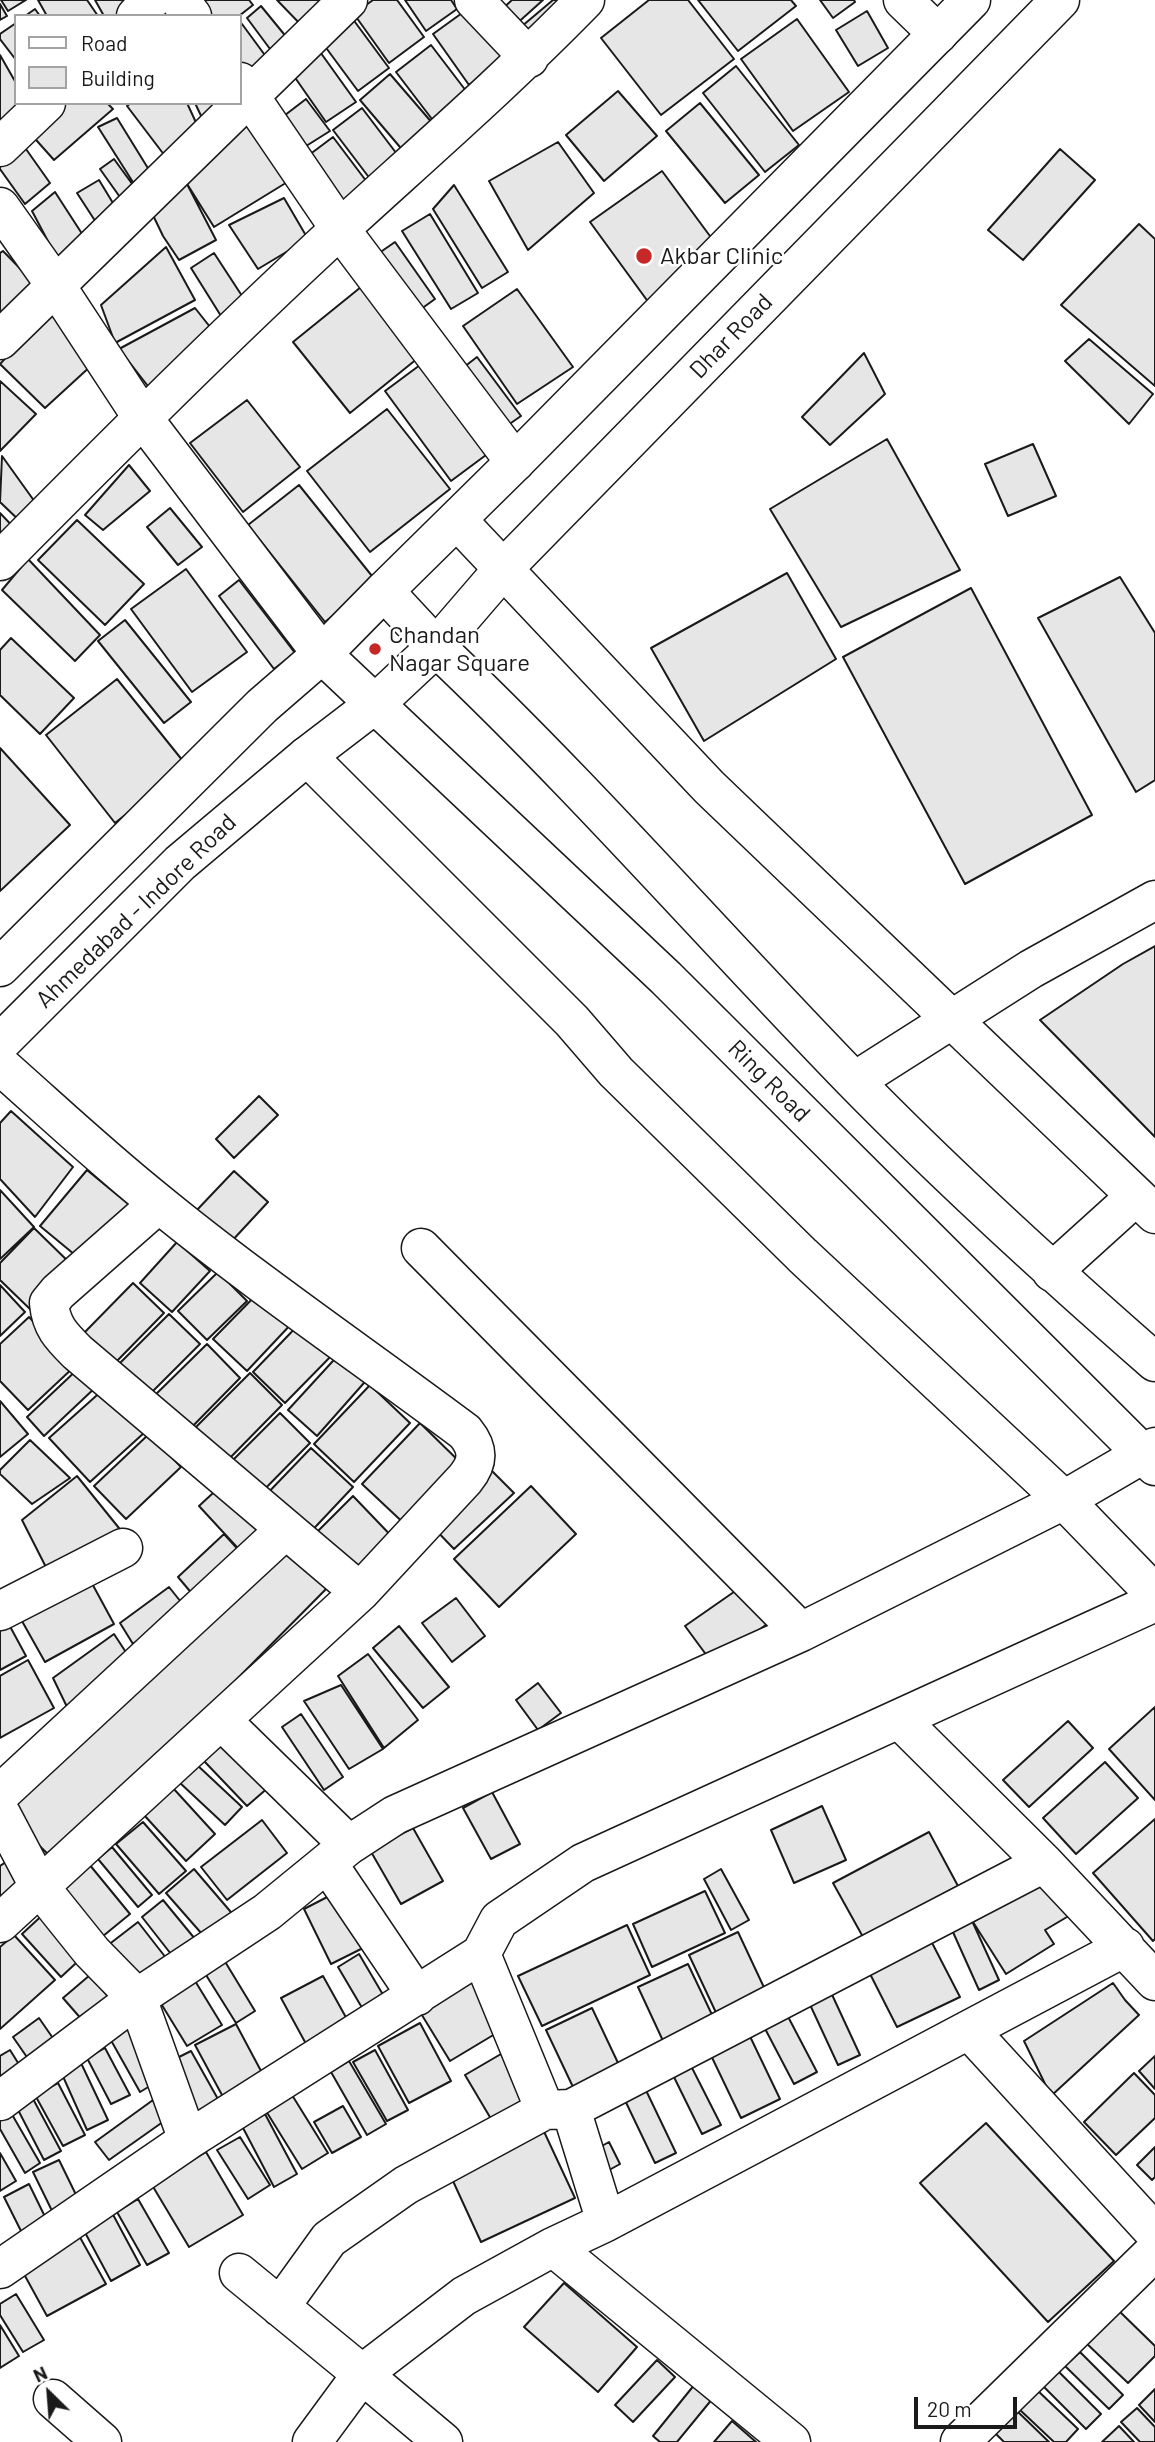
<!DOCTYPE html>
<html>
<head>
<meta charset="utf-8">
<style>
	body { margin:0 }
	#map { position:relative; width:1155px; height:2442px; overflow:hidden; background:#fff; font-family:Barlow,sans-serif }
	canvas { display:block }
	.legend { position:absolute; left:14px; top:14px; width:228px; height:91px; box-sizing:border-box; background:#fff; border:2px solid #a3a3a3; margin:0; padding:9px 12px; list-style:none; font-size:21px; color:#1a1a1a }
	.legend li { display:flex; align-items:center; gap:14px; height:35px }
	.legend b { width:35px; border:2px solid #a3a3a3 }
	.north { position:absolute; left:14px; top:2358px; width:70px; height:70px; -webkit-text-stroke:5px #fff; paint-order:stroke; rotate:335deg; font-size:19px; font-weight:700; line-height:28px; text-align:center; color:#1a1a1a }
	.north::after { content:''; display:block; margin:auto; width:24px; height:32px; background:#1a1a1a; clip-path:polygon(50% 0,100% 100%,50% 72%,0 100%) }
	.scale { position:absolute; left:914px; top:2397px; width:103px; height:32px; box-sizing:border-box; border:4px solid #1a1a1a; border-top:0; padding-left:9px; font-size:21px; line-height:24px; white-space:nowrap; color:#1a1a1a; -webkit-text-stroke:5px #fff; paint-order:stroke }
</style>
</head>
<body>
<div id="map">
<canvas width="1155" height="2442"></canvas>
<ul class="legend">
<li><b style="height:9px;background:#fff"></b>Road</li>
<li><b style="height:19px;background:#e6e6e6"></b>Building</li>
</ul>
<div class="north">N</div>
<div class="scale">20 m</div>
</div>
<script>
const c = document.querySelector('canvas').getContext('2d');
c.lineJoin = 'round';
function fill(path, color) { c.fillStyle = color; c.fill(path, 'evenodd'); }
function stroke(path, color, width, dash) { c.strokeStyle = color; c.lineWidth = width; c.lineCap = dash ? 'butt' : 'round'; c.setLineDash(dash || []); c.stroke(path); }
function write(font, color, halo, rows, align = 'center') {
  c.font = font + ' Barlow,sans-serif'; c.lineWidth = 5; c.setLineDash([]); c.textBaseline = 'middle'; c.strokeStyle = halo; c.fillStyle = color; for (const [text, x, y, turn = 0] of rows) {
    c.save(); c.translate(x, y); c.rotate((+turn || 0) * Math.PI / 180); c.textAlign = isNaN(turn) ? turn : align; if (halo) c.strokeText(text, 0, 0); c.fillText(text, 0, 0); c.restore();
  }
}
const building = new Path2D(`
	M1,0H26L8,11Z
	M38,0H87L98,16H47Z
	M95,0H140L122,16H104Z
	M189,0H249L253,5L239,16H201Z
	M277,0H331L304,28Z
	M373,0H397L424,37L389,63L354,14Z
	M405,0H451L457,9L426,31Z
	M512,0H543L513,27L499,12Z
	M553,0H572L527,46L515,32Z
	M649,0H688L734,59L661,115L601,38Z
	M698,0H791L796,6L738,51Z
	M820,0H854L855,2L833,18Z
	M0,4L7,16L0,20Z
	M261,6L288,39L273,53L247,18Z
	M469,8L506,59L469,85L433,34Z
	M35,9L40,16H25Z
	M867,11L888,48L858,66L836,30Z
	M352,18L389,68L358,91L321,41Z
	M797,19L849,92L793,131L741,59Z
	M16,23V60L0,39V34Z
	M242,24L267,58L242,74L240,70V26Z
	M431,45L473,100L438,127L396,72Z
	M318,49L356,102L326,122L289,69Z
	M0,55L16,83V103H27L0,133Z
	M736,66L799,145L765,172L703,93Z
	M390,74L434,125L405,153L360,100Z
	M618,91L657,136L604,181L566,135Z
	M306,99L330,131L295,153L276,122Z
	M62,103H107L113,109L54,160L29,132Z
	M131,103H187L199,129L165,156L127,106Z
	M195,103H229L203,120Z
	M700,103L759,175L725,203L666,131Z
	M362,108L403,162L374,184L333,130Z
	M249,116L289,181L214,227L184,179Z
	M117,118L154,178L136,187L98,127Z
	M333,137L373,190L341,214L301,161Z
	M21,142L50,183L25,204L0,169V157Z
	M558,142L594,193L528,250L489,181Z
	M1060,149L1095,180L1023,260L988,230Z
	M114,159L138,192L127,207L100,169Z
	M662,171L721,251L649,303L590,222Z
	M99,180L119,213L101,230L77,193Z
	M187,184L216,240L179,260L163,236L150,209Z
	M454,185L508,272L482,288L433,209Z
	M55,192L88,243L60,264L32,211Z
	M284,198L308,239L258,269L229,225Z
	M430,214L478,293L451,309L402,231Z
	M1139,224L1155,239V386L1061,305Z
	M395,242L435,299L410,317L369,260Z
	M166,247L195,300L115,343L101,305Z
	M3,251L40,289L0,326V253Z
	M214,253L246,302L226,324L191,268Z
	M361,287L418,358L350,413L293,342Z
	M517,289L573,367L517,404L463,326Z
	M52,308L93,364L45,408L0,364Z
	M195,308L218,337L151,390L119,349Z
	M1089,339L1153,394L1129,424L1065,361Z
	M864,353L885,394L830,445L802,417Z
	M477,357L521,416L498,432L455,374Z
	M420,365L486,455L451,481L385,391Z
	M0,381L36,414L0,451Z
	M247,400L300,467L243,512L190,443Z
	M387,409L450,489L370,552L307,471Z
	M887,439L960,570L841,627L770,509Z
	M1033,444L1056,496L1008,516L985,464Z
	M2,456L40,509L24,525L0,502Z
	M129,465L150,491L103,530L85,515Z
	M299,485L376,581L325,622L248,525Z
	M170,508L202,547L178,565L147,527Z
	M0,513L19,533L0,550Z
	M77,520L144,584L105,625L38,560Z
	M28,559L100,635L75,661L2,590Z
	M186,569L247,652L192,692L131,609Z
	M787,573L836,659L704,741L651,648Z
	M1120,577L1155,633V780L1136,792L1038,618Z
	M239,580L295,653L274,669L219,596Z
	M971,588L1092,815L965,884L843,657Z
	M125,620L191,702L164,723L98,641Z
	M11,638L74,698L40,734L0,695V650Z
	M117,679L187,766L115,823L46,735Z
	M0,748L70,825L0,891Z
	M1155,946V1137L1040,1020L1123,964Z
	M259,1096L278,1115L234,1158L216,1139Z
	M11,1111L73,1167L35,1217L0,1179V1123Z
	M87,1170L133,1208L86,1264L40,1226Z
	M234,1171L268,1202L230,1243L196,1211Z
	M0,1190L34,1227L0,1259Z
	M34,1228L76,1269L33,1312L0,1280V1263Z
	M177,1242L210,1271L172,1312L140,1283Z
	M218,1272L247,1301L207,1340L178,1311Z
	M133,1283L164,1313L114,1364L83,1334Z
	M0,1285L25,1312L0,1336Z
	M261,1290L294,1321L247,1371L213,1339Z
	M169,1314L200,1344L148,1396L117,1366Z
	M29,1317L75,1366L28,1410L0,1381V1344Z
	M304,1319L337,1350L285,1403L253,1372Z
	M207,1344L240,1378L184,1435L149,1401Z
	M343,1350L371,1375L317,1436L288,1410Z
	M81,1366L98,1385L44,1436L27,1417Z
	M250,1373L282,1405L222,1466L189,1434Z
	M370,1385L410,1423L354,1482L314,1444Z
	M105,1388L145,1432L90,1482L49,1438Z
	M0,1401L28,1434L0,1457Z
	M280,1413L310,1443L255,1499L224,1469Z
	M420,1423L467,1469L410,1529L362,1484Z
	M149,1434L181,1467L126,1519L94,1486Z
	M30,1440L70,1478L32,1504L0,1474V1470Z
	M311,1448L353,1487L304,1539L262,1499Z
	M491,1470L514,1493L454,1549L431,1525Z
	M77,1476L127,1538L52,1579L22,1520Z
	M226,1481L273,1532L246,1557L199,1506Z
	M531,1486L576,1534L499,1607L454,1559Z
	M353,1496L400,1545L359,1585L312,1537Z
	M224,1534L244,1556L194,1596L178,1577Z
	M280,1538L329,1586L56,1862L7,1814Z
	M88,1576L114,1624L45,1662L18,1614Z
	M169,1587L185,1607L133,1644L120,1623Z
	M741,1587L767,1624L713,1664L685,1626Z
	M456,1598L485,1636L452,1662L422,1623Z
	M6,1619L26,1656L0,1670V1622Z
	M399,1626L449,1687L423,1708L373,1648Z
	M114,1634L131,1660L69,1711L53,1678Z
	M368,1654L418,1720L384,1748L338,1676Z
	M28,1660L54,1708L0,1738V1676Z
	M538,1683L561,1713L538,1730L516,1700Z
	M341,1685L383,1749L349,1769L304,1701Z
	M1155,1707V1800L1109,1749Z
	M301,1714L343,1777L324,1790L282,1727Z
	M1068,1721L1093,1748L1029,1807L1003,1780Z
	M227,1740L270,1786L247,1806L204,1761Z
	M1105,1762L1138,1798L1076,1854L1043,1818Z
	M196,1764L242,1807L225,1825L179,1782Z
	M173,1788L215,1834L186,1861L144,1815Z
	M492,1792L520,1844L491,1859L463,1808Z
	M822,1806L846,1860L794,1883L771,1830Z
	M1155,1819V1939L1153,1941L1093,1873Z
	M262,1820L287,1853L227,1900L201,1867Z
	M143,1822L186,1871L159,1894L116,1844Z
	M413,1828L443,1881L401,1904L370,1850Z
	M929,1832L958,1886L863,1937L833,1883Z
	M112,1847L152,1895L138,1907L98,1859Z
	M15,1856L34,1886L0,1907V1866Z
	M89,1864L130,1914L97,1941L56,1890Z
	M194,1869L236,1918L209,1942L166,1893Z
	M721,1869L749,1920L731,1930L704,1879Z
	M1050,1877L1072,1914L1045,1930L1054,1944L1006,1974L973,1922Z
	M705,1891L725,1933L652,1967L633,1924Z
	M335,1893L363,1948L331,1964L304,1909Z
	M163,1900L200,1945L178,1963L142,1917Z
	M49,1909L88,1952L61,1977L22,1934Z
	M968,1912L999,1980L979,1990L948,1921Z
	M138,1922L170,1963L135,1990L103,1949Z
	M627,1925L650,1975L542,2026L518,1976Z
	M738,1932L768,1996L719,2019L689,1955Z
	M14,1935L55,1980L0,2029V1947Z
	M929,1937L960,1997L897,2027L867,1968Z
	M359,1954L392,2010L371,2023L338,1967Z
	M221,1955L255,2011L236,2023L201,1967Z
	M688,1964L714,2019L664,2043L638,1987Z
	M473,1974L505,2028L450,2061L417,2007Z
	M90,1975L116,2006L90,2029L63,1998Z
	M192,1976L222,2025L187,2046L157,1997Z
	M323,1976L353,2030L311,2053L281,1998Z
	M1113,1983L1125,2000L1139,2015L1051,2096L1024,2041Z
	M828,1986L860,2055L838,2065L806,1996Z
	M592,2008L619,2065L573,2087L546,2030Z
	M784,2009L817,2072L794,2084L761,2021Z
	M39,2018L57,2044L31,2063L13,2037Z
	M420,2023L451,2081L409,2103L378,2046Z
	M129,2024L160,2080L140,2092L108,2035Z
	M236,2024L269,2086L229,2108L195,2045Z
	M745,2026L780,2099L741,2118L706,2045Z
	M105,2048L130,2095L111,2104L87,2058Z
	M10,2050L25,2074L0,2090V2056Z
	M375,2050L408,2110L387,2121L353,2062Z
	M191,2051L223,2108L197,2122L165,2064Z
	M501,2054L533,2108L497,2129L465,2075Z
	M1155,2056V2089L1139,2071Z
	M688,2060L721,2125L702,2134L670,2069Z
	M349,2061L386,2124L367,2135L331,2072Z
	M81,2063L108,2120L87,2130L61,2072Z
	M1134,2073L1155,2095V2118L1116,2155L1084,2122Z
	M642,2082L676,2153L655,2163L621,2092Z
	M58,2083L85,2135L63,2146L35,2095Z
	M292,2095L328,2153L302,2169L266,2111Z
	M32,2097L61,2151L44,2160L16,2106Z
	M153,2100L167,2119L109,2160L95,2142Z
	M343,2106L361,2137L332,2153L314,2122Z
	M10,2111L40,2163L25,2173L0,2129V2117Z
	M265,2114L297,2174L274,2187L242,2126Z
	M540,2123L575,2198L481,2242L447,2168Z
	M986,2123L1114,2261L1048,2322L920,2183Z
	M240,2137L270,2185L248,2199L217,2150Z
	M609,2142L620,2164L602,2174L591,2152Z
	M1155,2147V2177L1152,2180L1137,2165Z
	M206,2152L243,2215L189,2247L152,2185Z
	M0,2153L16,2181L0,2191Z
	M59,2160L83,2209L57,2221L33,2172Z
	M29,2184L51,2229L26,2241L4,2197Z
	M138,2199L169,2253L147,2265L117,2212Z
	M110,2209L140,2265L111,2281L81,2225Z
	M77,2232L106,2284L47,2316L19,2265Z
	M564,2283L637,2347L598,2392L524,2327Z
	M16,2294L44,2340L23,2352L0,2315V2304Z
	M1116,2308L1155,2346V2356L1128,2383L1084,2341Z
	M0,2325L19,2356L0,2368Z
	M1080,2352L1123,2395L1109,2409L1065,2366Z
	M657,2360L675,2377L633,2422L615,2405Z
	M1058,2371L1101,2414L1086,2429L1043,2386Z
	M695,2384L713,2398L677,2442H660L653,2436Z
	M1155,2389V2422L1139,2405Z
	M1037,2390L1078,2429L1066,2442H1054L1019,2409Z
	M1137,2408L1155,2427V2442H1140L1121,2422Z
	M1016,2410L1049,2442H1004L994,2432Z
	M732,2421L756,2442H714Z
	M1119,2426L1134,2442H1102Z`);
const minor = new Path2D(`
	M180,0L192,16
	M474,0L529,58
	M903,0L938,34
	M136,16L151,0
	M240,82L340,229L515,462
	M0,147L46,103
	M0,207L56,286L142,417L322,654
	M0,340L348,0
	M457,520L709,787L1155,1214
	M0,561C112,448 224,336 341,228C423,153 507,80 585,0
	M307,756L572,1021L616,1072L802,1255L1064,1500L1155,1594
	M0,1065C52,1111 103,1159 157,1202C256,1283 362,1355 465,1432C479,1449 479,1462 465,1479L360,1592L0,1923
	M855,1081L1031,969L1155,900
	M158,1204L58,1292L49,1303C51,1326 61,1336 77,1352L360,1592
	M421,1248L801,1632
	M1052,1272L1136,1196
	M0,1611L123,1548
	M221,1720L349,1845
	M900,1720L1044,1863L1155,1981
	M0,1794L286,1529
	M0,1812L39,1886L92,1952L137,1998L188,2140
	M328,1864L417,1996
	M481,1954L545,2110L571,2109L606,2222
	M969,2030L1155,2233
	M0,2101L137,1998L267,1912L349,1845L395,1815L801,1632L1064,1500L1155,1447
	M571,2109L1044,1863
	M553,2247L791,2442
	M0,2269L188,2140L481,1954L499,1920L583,1863L1155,1602
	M239,2273L362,2374L312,2442
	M280,2307L329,2239L406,2185L545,2110
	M53,2399L102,2442
	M443,2442L362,2374L464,2296L553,2247L606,2222L1125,1947
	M960,2442L1155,2251`);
const major = new Path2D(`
	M384,591L515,462L971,0
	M436,647L504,568L1060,0`);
const highway = new Path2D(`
	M436,647C582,785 714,937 854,1081C950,1179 1052,1272 1155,1362
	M0,967L262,706L322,654L384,591L436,647L375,704L322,654
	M0,1043L180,863L307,756L375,704L666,978L1155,1466`);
const markers = [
	[644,256,9,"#c62828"],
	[375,649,7,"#c62828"]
];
const poiNames = [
	["Akbar Clinic",660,256],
	["Chandan",389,635],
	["Nagar Square",389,663]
];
const streetNames = [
	["Dhar Road",731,336,-46],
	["Ahmedabad - Indore Road",136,911,-44],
	["Ring Road",769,1081,45]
];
fill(building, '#e6e6e6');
stroke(building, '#1a1a1a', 2);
stroke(minor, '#1a1a1a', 41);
stroke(major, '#1a1a1a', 41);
stroke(highway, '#1a1a1a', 41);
stroke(minor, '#fff', 38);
stroke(major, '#fff', 38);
stroke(highway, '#fff', 38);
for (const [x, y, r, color] of markers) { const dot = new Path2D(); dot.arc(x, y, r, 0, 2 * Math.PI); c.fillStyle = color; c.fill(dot); stroke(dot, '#fff', 2.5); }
write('24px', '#1a1a1a', '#fff', poiNames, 'left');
write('24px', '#1a1a1a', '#fff', streetNames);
</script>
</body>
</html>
